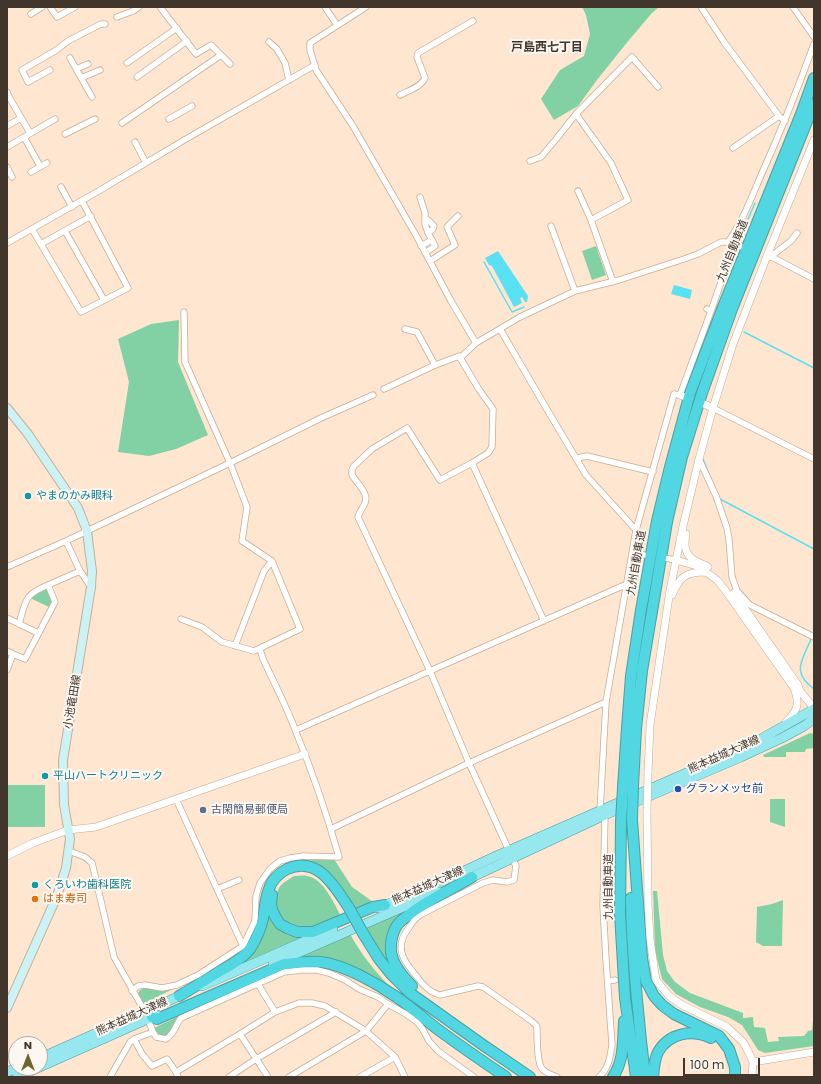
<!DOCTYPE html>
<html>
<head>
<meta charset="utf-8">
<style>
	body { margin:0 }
	#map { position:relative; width:821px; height:1084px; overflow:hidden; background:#ffe6d0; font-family:Poppins,sans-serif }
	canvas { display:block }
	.frame { position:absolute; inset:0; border:8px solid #42362c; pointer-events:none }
	.north { position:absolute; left:8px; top:1036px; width:40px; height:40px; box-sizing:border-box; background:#fdf7f2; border:1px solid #b2aaa3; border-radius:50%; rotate:0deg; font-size:11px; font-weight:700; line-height:16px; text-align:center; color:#42362c }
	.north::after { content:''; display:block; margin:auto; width:14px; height:18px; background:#6b6531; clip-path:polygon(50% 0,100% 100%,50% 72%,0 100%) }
	.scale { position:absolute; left:683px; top:1058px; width:77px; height:18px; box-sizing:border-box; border:2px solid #42362c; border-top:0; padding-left:5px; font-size:12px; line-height:14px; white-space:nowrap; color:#42362c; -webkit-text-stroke:3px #fdf7f2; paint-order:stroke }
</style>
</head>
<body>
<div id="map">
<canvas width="821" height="1084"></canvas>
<div class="frame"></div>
<div class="north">N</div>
<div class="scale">100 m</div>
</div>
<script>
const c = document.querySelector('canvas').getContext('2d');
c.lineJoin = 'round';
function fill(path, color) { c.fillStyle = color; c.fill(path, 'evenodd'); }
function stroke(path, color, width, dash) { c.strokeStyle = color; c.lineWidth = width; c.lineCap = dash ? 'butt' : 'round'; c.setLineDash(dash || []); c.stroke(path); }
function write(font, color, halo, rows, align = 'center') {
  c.font = font + ' Poppins,"Noto Sans JP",sans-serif'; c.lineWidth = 4; c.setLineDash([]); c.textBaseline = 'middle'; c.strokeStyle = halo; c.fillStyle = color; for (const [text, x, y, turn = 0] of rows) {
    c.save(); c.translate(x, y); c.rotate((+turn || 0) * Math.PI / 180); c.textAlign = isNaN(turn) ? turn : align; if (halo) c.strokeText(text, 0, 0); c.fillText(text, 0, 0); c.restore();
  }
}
const green = new Path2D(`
	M582,7H659L652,13L629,40L597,80L578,106L554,120L541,99L560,70L584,56L590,34L586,15Z
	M596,246L606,275L592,280L582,251Z
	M179,320L178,362L208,435L176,449L149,456L118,452L129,382L118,339L151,324Z
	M45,589L48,590L52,600L49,607L30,598L33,593Z
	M810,733L814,734V748L806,749L805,752H786V757H764L763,755Z
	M7,785H45V827H7Z
	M770,799H785V827L770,822Z
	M334,859L352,887L362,894L373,902L352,911L329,874L282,867L281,866L295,861Z
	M294,876C299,876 303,875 307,876C324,879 333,902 341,916C327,921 311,931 296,927C294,927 292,925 290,925C287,923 283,921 280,917C273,907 274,894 281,885C285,881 290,879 294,876Z
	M653,891H657L663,955L667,971L675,982L690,993L743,1013V1018L753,1017L754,1027L765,1028L768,1042L779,1041L778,1037L804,1036L808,1031L812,1030L814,1011V1046L765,1053L758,1050L742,1025L728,1017L700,1007L676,994L662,979L655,950Z
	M268,899L271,915L304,937L244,963L242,960Z
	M783,900L782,946H763L756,942L757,907L772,904Z
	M417,903L398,922L393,973L360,927Z
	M349,932C360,953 374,970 390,987L355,972L287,960Z
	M147,987L163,991L173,989L143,1004L137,995L140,990Z
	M179,1016C173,1022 173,1029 169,1034C163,1040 156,1033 154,1028Z`);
const water = new Path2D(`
	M498,251L528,296L527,302H525L522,297L520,298L522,303L514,307L492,266L489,265L485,258Z
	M674,285L692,290L690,299L671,294Z`);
const stream = new Path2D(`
	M739,240L755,203
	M484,262L512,312L524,307
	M744,332L814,368
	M703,459L711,479
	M720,499L814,549
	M811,639C802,661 791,672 814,689`);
const minor = new Path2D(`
	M50,7L57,17L75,7
	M160,7L196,54L211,45L230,64
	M325,7L337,25
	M366,7L310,43V50L316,70L353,126L417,237L451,301L476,343
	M701,7L724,42L779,116L785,121
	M793,7L814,37
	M31,14L42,7
	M117,17L133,11L139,7
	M269,42L277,49L285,63L289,80
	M70,58L92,97
	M127,63L177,28
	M76,69L88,64
	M50,70L28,82L22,70L55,51L68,41L101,24H105
	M137,77L187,41
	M81,78L100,70
	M7,92L9,97L30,133
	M400,95C408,91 421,87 425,78L417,57L418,53L473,21
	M576,114L611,163L628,200L591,220
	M169,119L192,106
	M122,123L221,55
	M7,126L21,118
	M65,134L95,119
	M24,137L40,166
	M135,142L146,163
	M7,147L55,119
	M733,148L779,116
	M530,161L541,157L557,138L576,114L632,57L658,87
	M7,167L12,177
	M31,172L47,163
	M61,187L72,207
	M578,191L591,220L613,282
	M420,197L425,213V224L428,233L432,240
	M425,220H428L434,226L433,229L428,233
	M551,226L575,291
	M32,229L81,312L128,288L82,201
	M65,231L104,300
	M728,242C743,221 752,196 762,173C781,131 798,88 814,44
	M7,243L97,192L186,139L315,65
	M41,244L91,216
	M421,246L432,240L435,246L425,253
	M768,255L814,279
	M770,257L791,241L797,233
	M430,261L455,245L447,227L458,216
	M405,329L417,332L435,365
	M500,329L545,406L586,475L636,530
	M460,358L476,343L520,317L575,291L619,280L684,259L698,254L721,242H728L734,245L711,311L707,309
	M384,389L433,366L459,356L478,388L493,409L492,447L488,453L472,463L440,480L407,428L372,449L354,466L352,470V475L354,478C358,484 369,494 365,503C363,508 360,510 358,517L430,671L469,763L516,866L514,880L507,882L493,880L483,883L420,915C414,919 411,924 408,929C393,949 405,963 418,978C423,985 431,993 440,995L478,986L483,987L530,1020L536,1025L537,1028C537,1037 537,1059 541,1067C543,1072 552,1075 557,1077
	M713,408L814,459
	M577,458L587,456L653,472
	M699,459L716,496L727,528L729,540L732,577L737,591L750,605L814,637
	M472,463L544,621
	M66,541L80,571L91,587
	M632,553L644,555
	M664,558L676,560
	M7,567L66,541L230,463L321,418L373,395
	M7,618L38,633
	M181,619L202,627L222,642L254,651L300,629L272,561L242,541L247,507L230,463L185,362L184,312
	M19,624C26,600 24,595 48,585
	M235,646L264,571L272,561
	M7,651L13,654
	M7,670L13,654L25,659L55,602L48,585L80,571
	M296,730L627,584
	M176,799L243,946
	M600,811L606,702L632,553L636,530L674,394L680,395L711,311
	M331,829L469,763L606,702
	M69,851L85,857L92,863L114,957L145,1012L153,1032
	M217,889L239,880
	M608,981L615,980
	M258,984L275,1012
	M132,991L138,986L145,985L162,988L177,985L198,975L243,946L255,921L256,896L260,883L270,869L280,861L290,858L304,856L339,857C327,815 313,773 296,732C287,707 274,683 263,659L260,649
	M240,1034L268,1077
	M134,1039L142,1054L152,1066L167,1059L176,1072L178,1077
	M176,1072L240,1034L275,1012L299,1003H312L325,1006L366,1031L395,1057L405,1077
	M110,1077L130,1042L134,1039L153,1032L156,1037L166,1039C175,1033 175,1026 181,1018L284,972L302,970H317L329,973L345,980L359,989L378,997L388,1004L406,1014L417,1022L422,1028L429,1041L438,1051L474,1077
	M229,1077L256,1059L336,1012
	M289,1077L366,1031L388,1004
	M360,1077L395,1057
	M599,1077C609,1068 610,1057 612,1045L606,960L603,906L605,815`);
const tertiary = new Path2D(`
	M734,245L739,246
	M680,395L685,397
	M704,404L713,408
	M686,534C684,544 684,554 694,560C698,563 704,564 708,567
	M676,560L700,567
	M703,568L706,572L717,580L725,590L794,688C800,704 798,710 786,722
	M734,593L798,685L800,691
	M672,595C680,576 686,572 706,572
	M796,689L800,691L814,708
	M648,773L650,725L670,590L683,526L699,459L713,408L733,344L767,256L814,140
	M647,811L648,904L650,939L656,980L669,996L682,1005L727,1027L743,1042L749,1053L753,1062L752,1077
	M7,856L33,843L68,830L96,827L305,754
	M753,1062L814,1052`);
const secondary = new Path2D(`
	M7,408L28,434L78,508L87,531L92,571L91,587L63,760L64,805L70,839L66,868L57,896L7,1008`);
const primary = new Path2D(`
	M466,880L605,815L741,757L782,738L804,726L814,719
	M379,908L449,878L496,856L750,745L814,709
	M273,964L438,892
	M202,986L333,929
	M40,1058L184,994
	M40,1067L157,1015
	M7,1072L17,1068
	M17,1077L38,1068`);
const motorway = new Path2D(`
	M633,786L636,729L642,671L667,522L682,457L702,393L732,309L814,104
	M623,787L627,728L631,676L641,610L657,521L670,467L690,393L723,307L801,114L814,78
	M632,820L642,958L646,981L654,996L662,1005L674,1014L719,1036L729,1049L735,1067V1077
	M621,822L620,914L625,998L636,1077
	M272,895L271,903L272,910L276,918L280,924L287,928L297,932H313L373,907L385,905
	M631,898C631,933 634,966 637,1000C640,1026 641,1051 646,1077
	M364,935L379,959L391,974L410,993L483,1045L530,1077
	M412,986C403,977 393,965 391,952C390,941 393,928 401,921C404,918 408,916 411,913C430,899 452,889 472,877
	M179,996C193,988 207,979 220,971C231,965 242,959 250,949C255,941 261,928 263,919C265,909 265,898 269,889C271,881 279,873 287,869C318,855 335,887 349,908
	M152,1017L157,1019L284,964C296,963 309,961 321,962C345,965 378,984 398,998C411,1007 423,1018 436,1028C459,1045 482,1061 506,1077
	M613,1077C624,1061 623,1040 624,1021
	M653,1077C654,1069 654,1060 658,1052C669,1033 691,1029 711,1038`);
const tertiaryBridge = new Path2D(`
	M647,811L648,773`);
const motorwayBridge = new Path2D(`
	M632,820L633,786
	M621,822L623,787
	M349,908L364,935`);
const markers = [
	[28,496,4,"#0f9aa8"],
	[45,776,4,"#0f9aa8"],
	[678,789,4,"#1a4fb4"],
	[203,810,4,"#5c6f8a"],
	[35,885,4,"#0f9aa8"],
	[35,899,4,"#e8710a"]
];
const streetNames = [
	["九州自動車道",733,251,-68],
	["九州自動車道",637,563,-80],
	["小池竜田線",73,702,-80],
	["熊本益城大津線",724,755,-24],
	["熊本益城大津線",428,886,-24],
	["九州自動車道",609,887,-90],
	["熊本益城大津線",132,1017,-24]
];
const cultureNames = [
	["やまのかみ眼科",36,496],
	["平山ハートクリニック",53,776],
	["くろいわ歯科医院",43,885]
];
const transitNames = [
	["グランメッセ前",686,789]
];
const serviceNames = [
	["古閑簡易郵便局",211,810]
];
const foodNames = [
	["はま寿司",43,899]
];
const neighbourhoodNames = [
	["戸島西七丁目",547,48]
];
fill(green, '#81d1a4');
fill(water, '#59e1f3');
stroke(stream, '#59e1f3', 1.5);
stroke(minor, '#c9ac92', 7);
stroke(tertiary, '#c9ac92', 8);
stroke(secondary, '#c9ac92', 10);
stroke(primary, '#4c9fa2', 10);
stroke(motorway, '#4c9fa2', 12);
stroke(minor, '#fff', 5.5);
stroke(tertiary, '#fff', 7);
stroke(secondary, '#cbf3f6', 8);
stroke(primary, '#97e7ee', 9);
stroke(motorway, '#51d7e2', 10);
stroke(tertiaryBridge, '#c9ac92', 8, []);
stroke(motorwayBridge, '#4c9fa2', 12, []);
stroke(tertiaryBridge, '#fff', 7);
stroke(motorwayBridge, '#51d7e2', 10);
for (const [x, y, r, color] of markers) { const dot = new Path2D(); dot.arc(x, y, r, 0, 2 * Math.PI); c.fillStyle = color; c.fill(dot); stroke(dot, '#fdf7f2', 1.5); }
write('11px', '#42362c', '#fdf7f2', streetNames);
write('11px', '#0d838f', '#fdf7f2', cultureNames, 'left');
write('11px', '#164399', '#fdf7f2', transitNames, 'left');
write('11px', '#4e5e75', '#fdf7f2', serviceNames, 'left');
write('11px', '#c56008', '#fdf7f2', foodNames, 'left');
write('bold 12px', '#42362c', '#fdf7f2', neighbourhoodNames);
</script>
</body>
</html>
